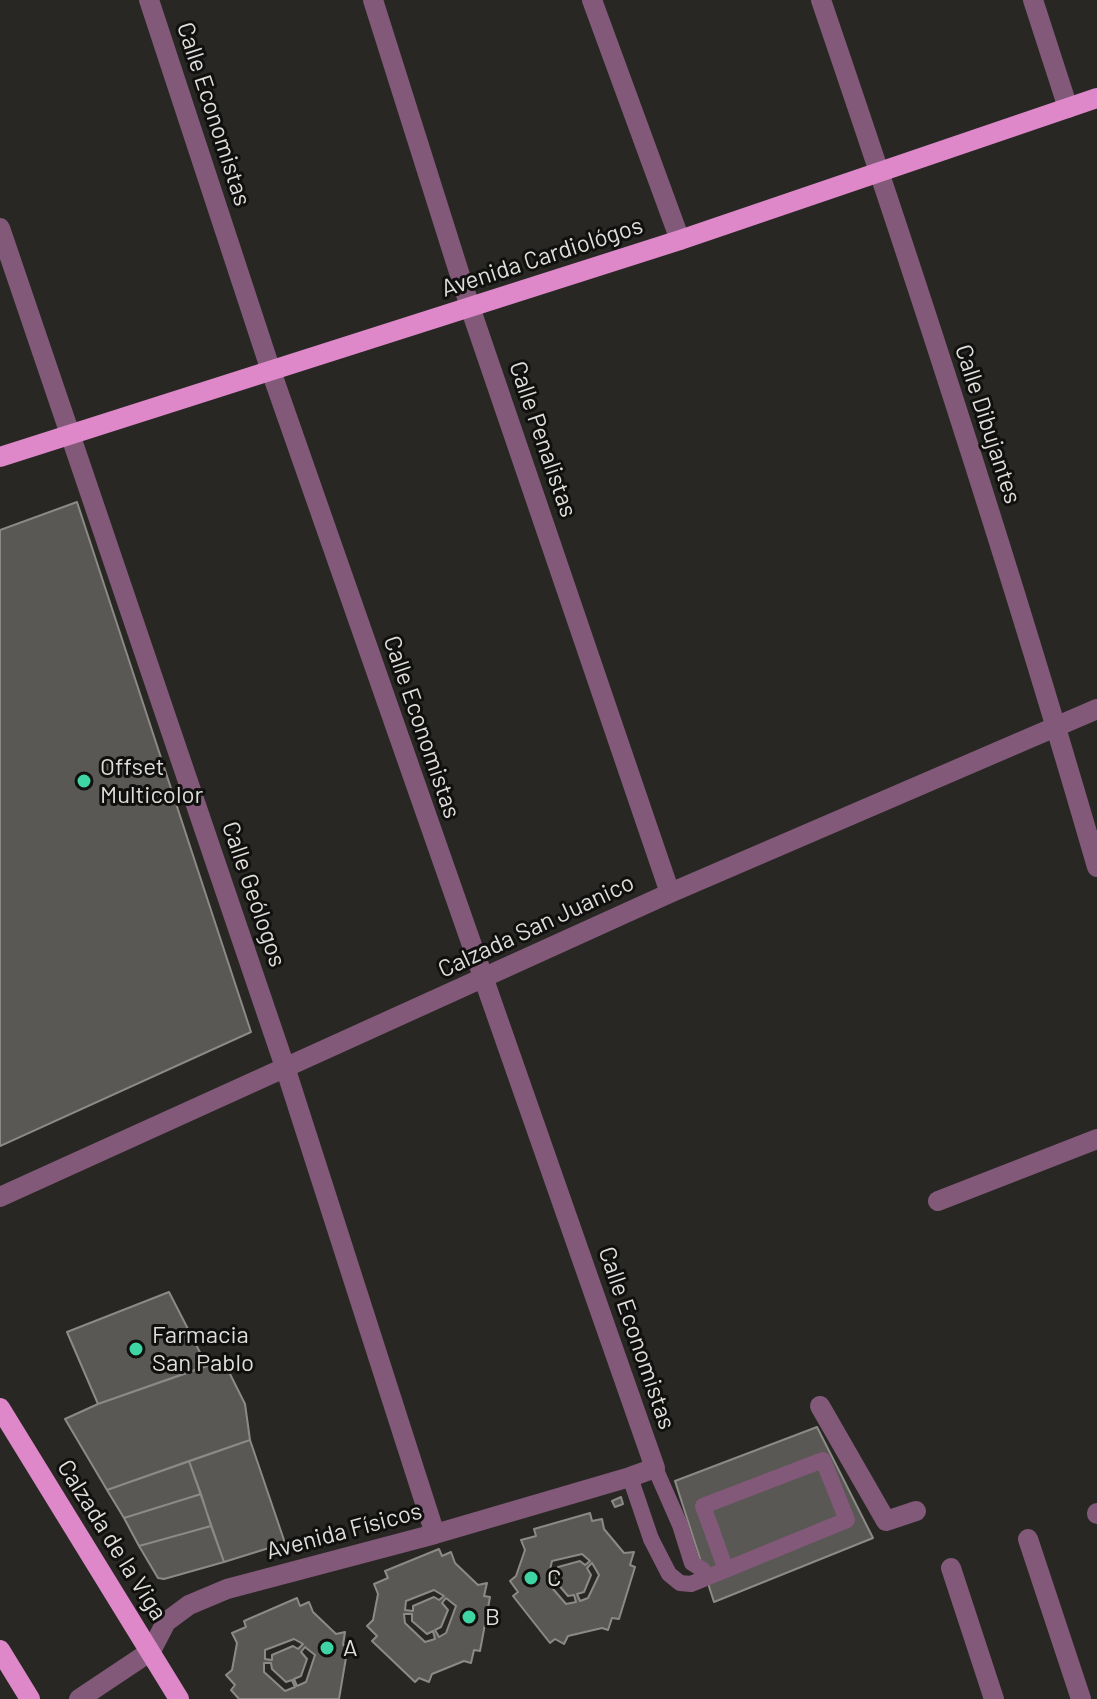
<!DOCTYPE html>
<html>
<head>
<meta charset="utf-8">
<style>
	body { margin:0 }
	canvas { display:block; background:#282723 }
</style>
</head>
<body>
<canvas width="1097" height="1699"></canvas>
<script>
const c = document.querySelector('canvas').getContext('2d');
c.lineJoin = 'round';
function fill(path, color) { c.fillStyle = color; c.fill(path, 'evenodd'); }
function stroke(path, color, width, dash) { c.strokeStyle = color; c.lineWidth = width; c.lineCap = dash ? 'butt' : 'round'; c.setLineDash(dash || []); c.stroke(path); }
function write(font, color, halo, rows, align = 'center') {
  c.font = font + ' Barlow,sans-serif'; c.lineWidth = 6; c.setLineDash([]); c.textBaseline = 'middle'; c.strokeStyle = halo; c.fillStyle = color; for (const [text, x, y, turn = 0] of rows) {
    c.save(); c.translate(x, y); c.rotate((+turn || 0) * Math.PI / 180); c.textAlign = isNaN(turn) ? turn : align; if (halo) c.strokeText(text, 0, 0); c.fillText(text, 0, 0); c.restore();
  }
}
const building = new Path2D(`
	M77,502L251,1032L0,1146V530Z
	M169,1292L207,1366L98,1404L67,1332Z
	M223,1360L245,1404L250,1440L107,1490L65,1419L98,1404Z
	M817,1427L873,1538L714,1602L675,1481Z
	M250,1440L285,1543L224,1562L189,1461Z
	M189,1461L201,1494L124,1518L107,1490Z
	M201,1494L211,1526L139,1546L124,1518Z
	M621,1497L623,1504L615,1507L612,1501Z
	M590,1513L592,1521L602,1519L604,1529L624,1553L634,1552L630,1565L635,1567L619,1619L612,1618L608,1630L602,1628L568,1636L564,1644L555,1639L550,1643L513,1596L518,1592L510,1581L516,1576L525,1550L521,1540L536,1536L534,1529ZM582,1554L590,1561L585,1565L580,1561L558,1567L557,1572L550,1570L552,1561ZM592,1563L599,1575L588,1598L580,1601L577,1594L584,1592L591,1575L587,1568ZM549,1574H556V1582L568,1596L574,1595L576,1602L566,1604L548,1583Z
	M211,1526L224,1562L164,1579L158,1578L139,1546Z
	M439,1549L442,1556L451,1552L455,1563L478,1585L487,1583L484,1596L490,1597L480,1651L474,1650L471,1663L464,1661L432,1674L429,1682L419,1678L415,1682L372,1641L377,1636L367,1626L373,1620L378,1594L374,1584L388,1578L385,1571ZM434,1590L444,1596L439,1600L434,1597L413,1606V1611L405,1610L406,1601ZM446,1598L456,1606L446,1633L439,1637L435,1630L441,1627L448,1610L442,1603ZM404,1614H412V1621L427,1634L433,1631L435,1639L425,1642L405,1623Z
	M297,1598L300,1606L309,1602L313,1612L336,1634L345,1632L343,1645L348,1646L339,1699H239L231,1690L235,1685L226,1675L232,1670L237,1643L232,1633L246,1627L244,1621ZM294,1639L303,1644L298,1649L293,1646L272,1655V1660L265,1659V1650ZM305,1647L315,1655L306,1682L297,1686L294,1679L301,1676L307,1659L301,1652ZM264,1663H271L272,1669L286,1682L292,1680L295,1687L285,1691L264,1672Z`);
const service = new Path2D(`
	M655,1468L680,1525L692,1563L703,1570
	M630,1477L651,1539`);
const pedestrian = new Path2D(`
	M820,1406L886,1521L916,1511`);
const minor = new Path2D(`
	M373,0L470,307L670,893
	M592,0L680,240
	M821,0C919,287 1013,576 1097,867
	M1033,0L1068,108
	M0,228L285,1067L435,1534
	M0,1197L670,893L1097,709
	M938,1201L1097,1139
	M1097,1513V1514
	M1028,1539L1081,1699
	M951,1568L994,1699
	M79,1699L151,1651L166,1622L189,1605L227,1589L435,1534L630,1477L655,1468L271,371L149,0`);
const primary = new Path2D(`
	M0,457L680,240L1097,98
	M0,1408L179,1699
	M0,1650L30,1699`);
const serviceBridge = new Path2D(`
	M651,1539L669,1574L680,1583L691,1584L847,1520L823,1460L703,1506L726,1570`);
const markers = [
	[84,781,8,"#3ed4a3"],
	[136,1349,8,"#3ed4a3"],
	[531,1578,8,"#3ed4a3"],
	[469,1617,8,"#3ed4a3"],
	[327,1648,8,"#3ed4a3"]
];
const streetNames = [
	["Calle Economistas",214,114,72],
	["Avenida Cardiológos",542,257,-18],
	["Calle Dibujantes",988,424,72],
	["Calle Penalistas",543,439,71],
	["Calle Economistas",422,727,71],
	["Calle Geólogos",254,894,71],
	["Calzada San Juanico",536,926,-25],
	["Calle Economistas",637,1338,71],
	["Avenida Físicos",344,1531,-15],
	["Calzada de la Viga",112,1540,58]
];
const poiNames = [
	["Offset",100,767],
	["Multicolor",100,795],
	["Farmacia",152,1335],
	["San Pablo",152,1363],
	["C",547,1578],
	["B",485,1617],
	["A",343,1648]
];
fill(building, '#5a5854');
stroke(building, '#8c8a86', 2);
stroke(service, '#825978', 16);
stroke(pedestrian, '#825978', 20);
stroke(minor, '#825978', 20);
stroke(primary, '#de88ca', 20);
stroke(serviceBridge, '#825978', 16);
for (const [x, y, r, color] of markers) { const dot = new Path2D(); dot.arc(x, y, r, 0, 2 * Math.PI); c.fillStyle = color; c.fill(dot); stroke(dot, '#10100e', 3); }
write('24px', '#dfdedc', '#10100e', streetNames);
write('24px', '#dfdedc', '#10100e', poiNames, 'left');
</script>
</body>
</html>
